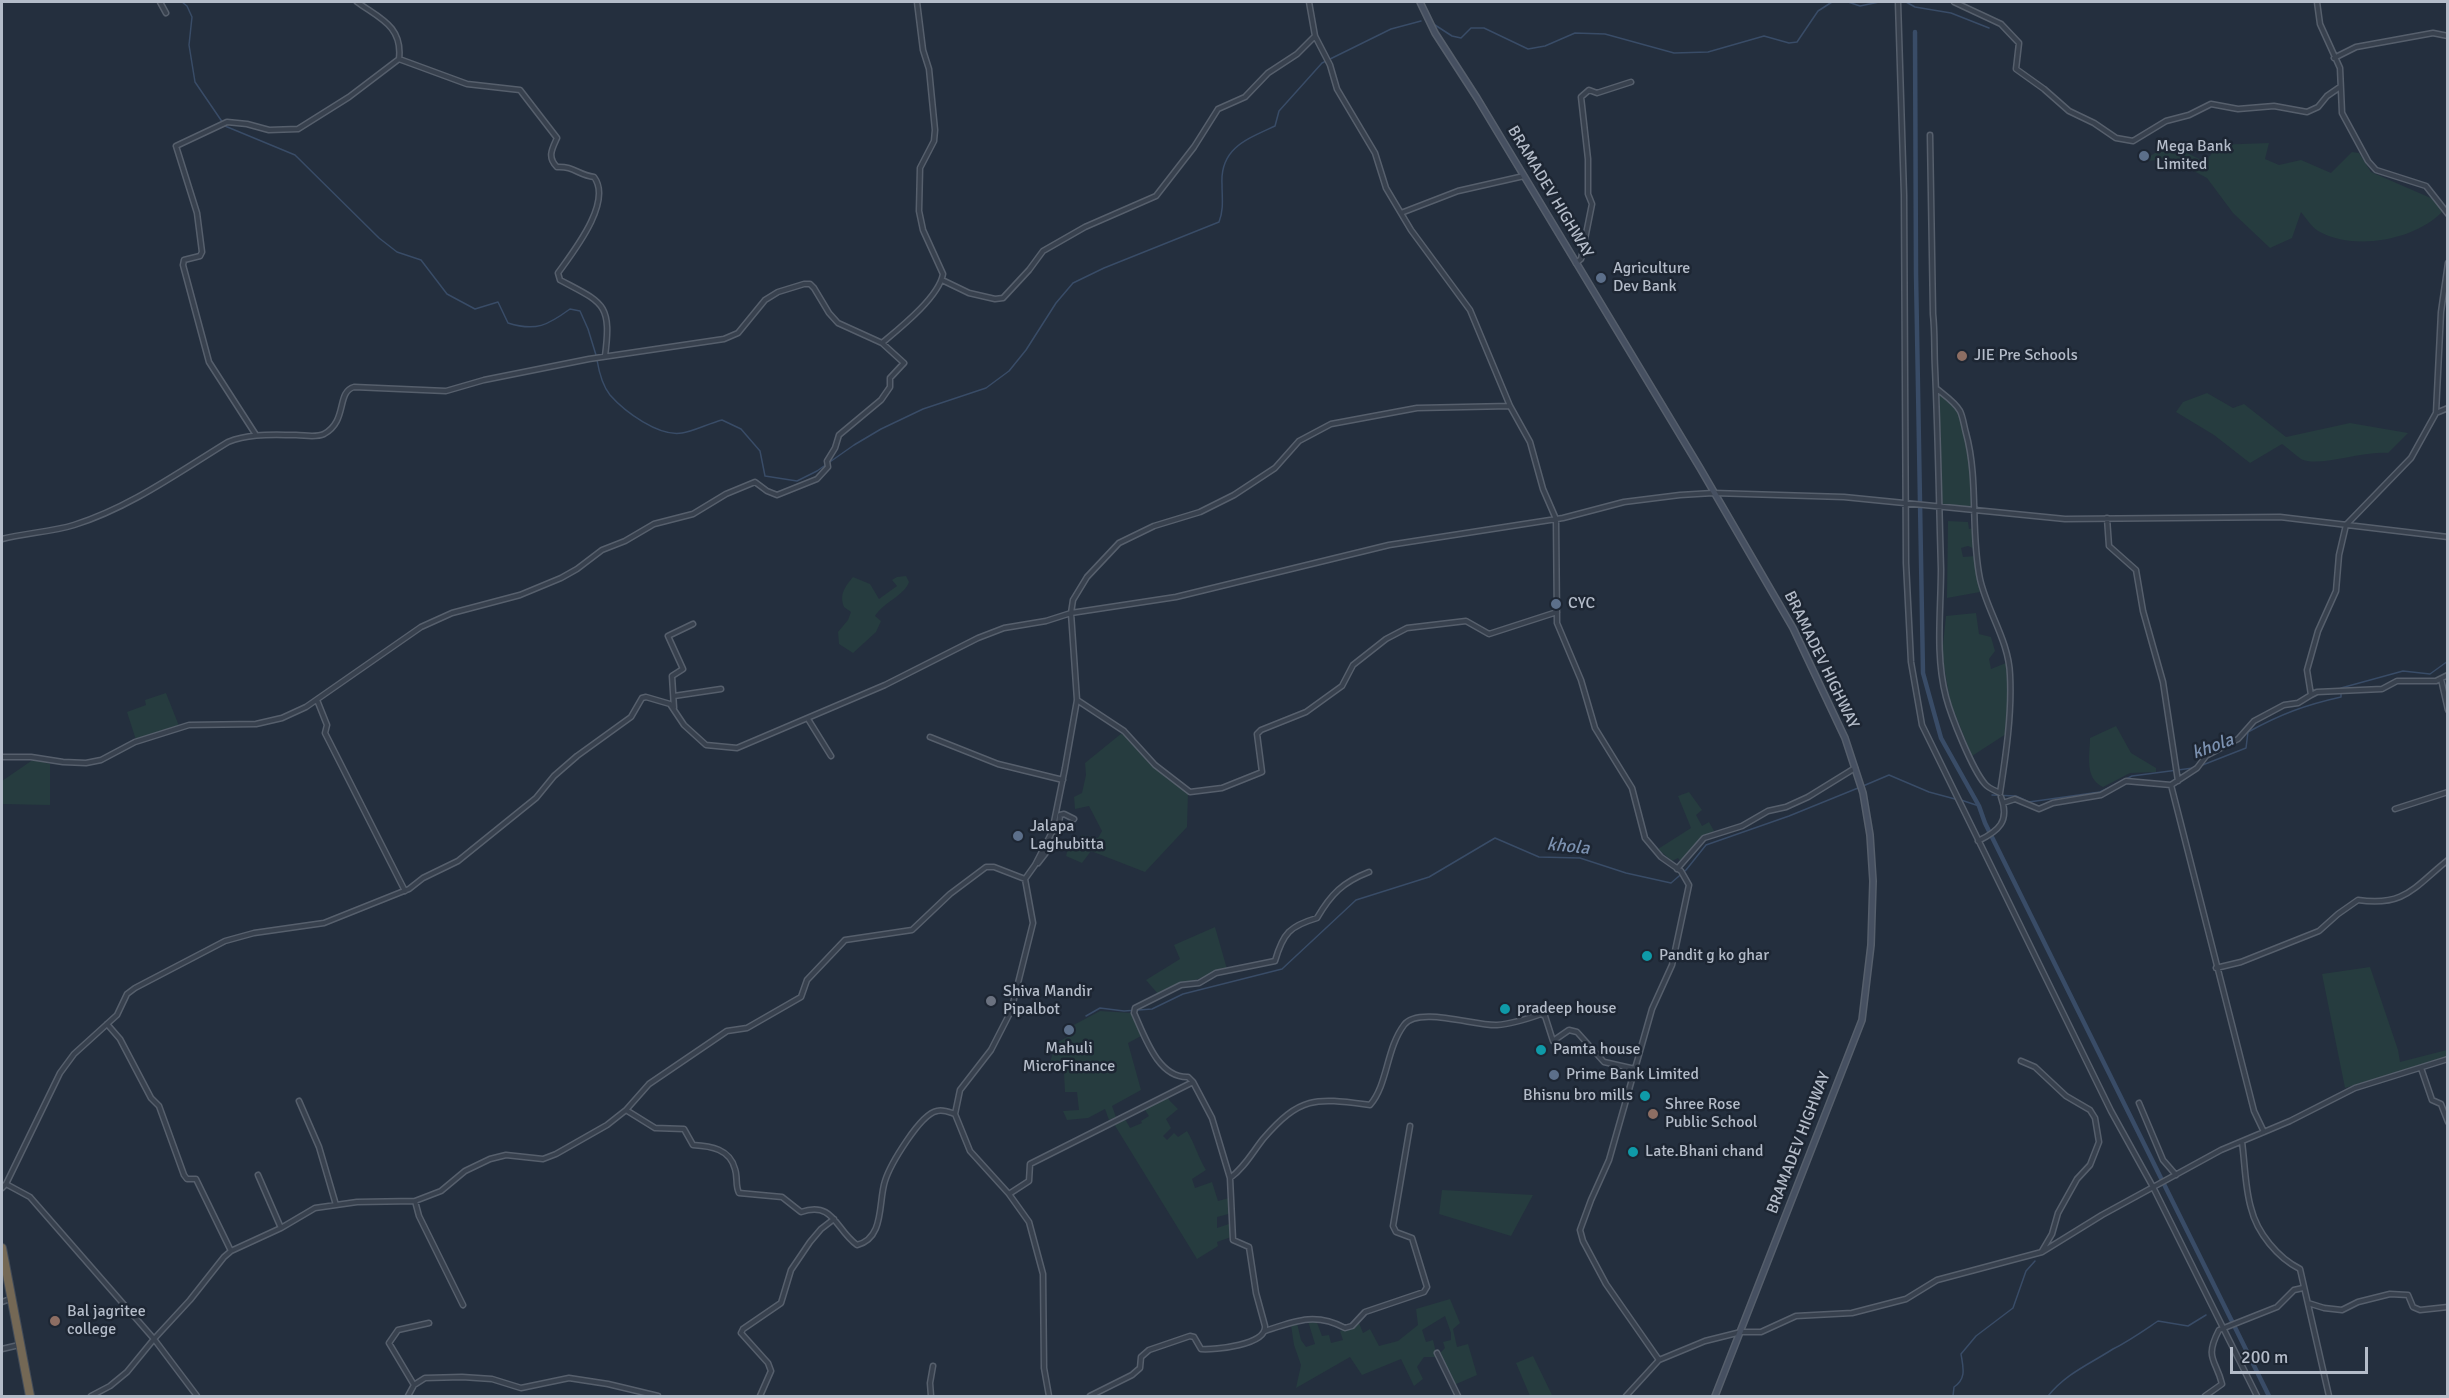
<!DOCTYPE html>
<html>
<head>
<meta charset="utf-8">
<style>
	body { margin:0 }
	#map { position:relative; width:2449px; height:1398px; overflow:hidden; background:#242f3e; font-family:Signika,sans-serif }
	canvas { display:block }
	.frame { position:absolute; inset:0; border:3px solid #b4bcc9; pointer-events:none }
	.scale { position:absolute; left:2230px; top:1347px; width:138px; height:27px; box-sizing:border-box; border:3px solid #b4bcc9; border-top:0; padding-left:8px; font-size:18px; line-height:21px; white-space:nowrap; color:#b4bcc9; -webkit-text-stroke:4px #1d2633; paint-order:stroke }
</style>
</head>
<body>
<div id="map">
<canvas width="2449" height="1398"></canvas>
<div class="frame"></div>
<div class="scale">200 m</div>
</div>
<script>
const c = document.querySelector('canvas').getContext('2d');
c.lineJoin = 'round';
function fill(path, color) { c.fillStyle = color; c.fill(path, 'evenodd'); }
function stroke(path, color, width, dash) { c.strokeStyle = color; c.lineWidth = width; c.lineCap = dash ? 'butt' : 'round'; c.setLineDash(dash || []); c.stroke(path); }
function write(font, color, halo, rows, align = 'center') {
  c.font = font + ' Signika,sans-serif'; c.lineWidth = 5; c.setLineDash([]); c.textBaseline = 'middle'; c.strokeStyle = halo; c.fillStyle = color; for (const [text, x, y, turn = 0] of rows) {
    c.save(); c.translate(x, y); c.rotate((+turn || 0) * Math.PI / 180); c.textAlign = isNaN(turn) ? turn : align; if (halo) c.strokeText(text, 0, 0); c.fillText(text, 0, 0); c.restore();
  }
}
const green = new Path2D(`
	M2269,143L2265,159L2279,165L2301,160L2331,173L2352,152L2359,153L2371,172L2433,199L2443,211C2416,240 2355,251 2320,232C2313,229 2306,218 2301,212L2292,238L2270,248L2233,213L2207,178L2171,159L2147,161V158L2169,144L2203,161L2211,155L2214,145Z
	M1939,392L1959,411L1968,450L1973,507L1942,504Z
	M2207,393L2233,408L2244,404L2286,437L2350,423L2408,433L2388,453C2363,450 2319,468 2301,459C2295,455 2288,448 2282,444L2250,463L2214,435L2176,412L2183,402Z
	M1948,521L1968,522L1969,529L1974,528L1975,549L1968,546L1961,548L1963,557L1975,556L1980,592L1947,598Z
	M906,576L909,582C905,595 884,602 875,616L881,621L876,632L853,653L839,644L838,632L848,620L851,612L844,607C839,594 845,587 853,577L870,584L879,599L897,586L892,580L897,577Z
	M1976,613L1979,634L1991,637L1995,651L1989,659L1991,669L2006,663L2010,687L2006,734L1972,756L1950,701L1942,654L1946,616Z
	M166,693L179,726L136,740L127,712L146,705L145,700Z
	M2116,726L2131,753L2156,768V772L2130,773L2103,787C2084,778 2090,755 2090,738Z
	M1122,733L1165,777L1188,793L1187,827L1145,872L1091,851L1082,863L1066,856L1068,848H1080L1081,835L1098,838L1102,831L1089,806L1075,809L1074,797L1082,793L1086,775L1085,763Z
	M34,759L50,764V805L2,804V781Z
	M1689,792L1702,810L1696,815L1702,826L1709,822L1714,831L1704,837L1681,862L1678,858L1672,861L1658,849L1691,828L1678,796Z
	M1215,927L1227,969C1215,971 1206,977 1195,980C1179,985 1171,984 1158,994L1146,980L1180,959L1174,945Z
	M2370,967L2398,1050L2400,1062L2447,1050V1058L2345,1088L2322,974Z
	M1100,1011L1131,1013L1141,1036L1128,1043L1141,1090L1112,1106L1116,1117L1109,1120L1105,1109L1088,1118L1067,1120L1063,1111L1079,1110L1077,1092H1065L1064,1073L1048,1069L1056,1043L1073,1034L1070,1027Z
	M1167,1095L1169,1100L1178,1109L1166,1119L1171,1128L1163,1136L1167,1140L1174,1133L1178,1137L1187,1131C1195,1144 1198,1157 1206,1170L1192,1179L1195,1188L1212,1182L1218,1201L1229,1198L1232,1213L1217,1217V1228L1232,1223L1231,1237L1217,1242L1218,1246L1197,1259L1114,1124L1124,1117L1130,1128L1142,1123L1141,1121L1149,1116L1143,1107Z
	M1442,1190L1533,1195L1511,1236L1439,1214Z
	M1450,1299L1460,1323L1453,1329L1457,1347L1468,1344L1477,1375L1454,1385L1440,1353L1445,1348L1443,1342L1451,1340V1333L1445,1316L1422,1330L1426,1342L1433,1340L1437,1357H1424L1417,1367L1423,1379L1414,1386L1401,1359L1362,1375L1350,1357L1296,1388L1301,1365L1294,1345L1291,1325L1297,1323L1301,1340L1306,1347L1315,1344L1308,1321L1316,1320L1322,1336L1329,1335L1331,1343L1343,1340L1340,1331L1359,1323L1363,1333L1370,1329L1379,1346L1398,1341L1418,1325L1416,1309Z
	M1533,1356L1552,1395V1396H1530L1516,1363Z`);
const stream = new Path2D(`
	M182,2L187,6L192,17L189,45L195,82L225,126L295,155L379,238L397,252L421,260L447,294L475,309L498,302L508,323C536,332 548,325 570,309L580,311L588,329L596,355
	M1848,2L1860,6L1879,2
	M1906,2L1915,7L1951,13L1989,28
	M1435,25L1452,36L1461,38L1471,28H1484L1528,49L1545,46L1575,33L1605,34L1674,53L1708,52L1764,36L1789,43L1797,42L1818,11L1832,2
	M597,360C599,372 602,385 610,395C625,412 659,437 682,433C692,432 710,423 722,420L741,429L760,451L765,476L797,481L817,471L854,445L881,429L923,409L986,388L1009,371L1026,350L1056,303L1073,283L1104,268L1219,222C1224,209 1222,198 1222,184C1220,148 1247,139 1275,126L1279,111L1322,63L1391,29L1421,21
	M2200,766L2246,748L2248,732C2281,714 2305,705 2341,697V688L2403,671L2430,674L2448,661
	M1863,786L1889,775L1929,792L1955,799
	M1992,795L2016,796L2029,802L2100,792L2132,776L2193,768
	M1961,800L1979,806
	M1086,1016L1100,1008L1124,1011L1152,1009L1183,994L1282,969L1356,900L1429,877L1495,838L1539,857L1580,858L1626,873L1671,883L1686,870L1706,845L1789,816L1858,788
	M1953,1396L1954,1387C1967,1378 1963,1367 1961,1354L1976,1336L2013,1308L2026,1271L2035,1261
	M2048,1396C2067,1373 2088,1365 2113,1349C2129,1341 2143,1331 2158,1321L2188,1326L2206,1315`);
const canal = new Path2D(`
	M1915,32L1916,274L1923,673L1941,738L1979,806L1985,823L2269,1396`);
const street = new Path2D(`
	M160,2L166,13
	M357,2C379,18 403,26 399,59L467,84L520,90L557,138C552,149 547,157 557,167C574,166 578,175 594,177C613,202 573,252 558,273L560,280C603,303 612,303 605,356
	M1309,2L1315,36L1330,65L1337,89L1375,153L1386,188L1411,230L1470,310L1510,406L1530,442L1543,489L1556,519L1557,623L1581,680L1595,728L1632,788L1645,838L1661,857L1681,871L1689,885L1672,965L1652,1009L1609,1160L1591,1200L1580,1230L1583,1241L1606,1284L1659,1360
	M1898,2L1904,195L1906,563L1911,662L1922,725L2111,1111L2153,1187L2257,1396
	M1954,2L2001,24L2019,43L2016,69L2044,89L2069,111L2094,123L2116,138L2133,141L2166,121L2189,115L2211,104L2238,109L2274,106L2307,112L2318,107L2327,96L2340,87
	M2317,2L2320,24L2340,68L2342,113L2368,161L2376,170L2426,186L2448,214
	M2334,58L2356,47L2433,33L2448,36
	M1930,135L1933,314C1935,332 1934,350 1935,368C1938,435 1939,502 1941,569C1941,611 1935,655 1946,697C1951,716 1972,769 1985,784C1988,788 1996,791 2000,793C2006,754 2012,714 2010,675C2009,641 1987,611 1980,579C1970,531 1979,481 1966,433C1964,426 1963,417 1960,411C1955,402 1944,395 1937,389
	M1401,213L1458,191L1524,176
	M1576,263L1581,259L1592,204L1588,194V159L1581,97L1589,90L1597,93L1631,82
	M942,280L969,293L995,299L1003,298L1029,270L1043,251L1085,227L1156,196L1194,147L1218,109L1245,97L1268,73L1297,54L1315,36
	M2436,413L2448,408
	M256,435L209,362L183,265L184,260L200,256L202,252L197,213L176,146L227,122L247,124L269,130L298,129L349,97L399,59
	M2107,518L2109,546L2136,570L2143,611L2163,682L2178,781
	M2,539C25,533 51,532 74,525C129,508 179,472 228,442C250,433 273,435 296,435C305,435 315,438 324,434C348,421 336,392 354,387L446,391L484,380L589,359L724,339L738,333L765,300L778,292L804,284H810L814,288L829,313L838,323L882,343C900,328 939,297 943,274L923,230L919,211L920,168L934,141L935,130L929,69L923,50L917,2
	M2441,679L2448,710
	M2311,695L2317,692L2382,689L2397,681H2436L2448,675
	M674,696L721,689
	M317,700L327,725L325,733L405,891
	M1077,700L1124,731L1155,765L1190,792L1222,788L1262,772L1257,734L1261,730L1306,712L1342,686L1353,665L1386,639L1407,628L1466,621L1489,634L1557,612
	M674,708L672,676L683,669L668,636L693,624
	M808,719L831,756
	M930,737L998,764L1063,780
	M2,757H31L63,762L86,763L101,760L135,742L189,725L256,724L282,718L306,707L421,627L452,613L520,595L561,578L577,569L602,550L625,541L654,524L693,514L726,494L755,482L767,491L777,495L817,479L828,467L827,461L835,448L839,435L881,400L890,387V378L904,363L882,343
	M2003,803L2015,799L2039,809L2053,803L2101,795L2126,781L2171,785
	M2395,809L2448,792
	M1978,841C1999,831 2010,821 2001,797
	M1038,863L1055,841L1059,826L1060,815L1064,814L1074,819
	M1677,869L1704,838L1742,826L1768,811L1786,807L1808,797L1855,768
	M2216,968L2241,962L2319,931L2338,914L2358,900C2405,907 2414,887 2448,860
	M107,1024L120,1039L151,1098L159,1106L184,1175L187,1179H196L231,1251
	M2021,1061L2035,1067L2066,1096L2090,1110L2095,1118L2099,1142L2090,1165L2077,1179L2058,1213L2052,1234L2042,1251
	M2421,1068L2432,1100L2441,1104L2448,1122
	M1193,1082L1188,1077C1158,1078 1145,1037 1134,1013L1135,1008L1181,985L1199,983L1216,973L1275,961C1283,933 1290,926 1317,918C1331,894 1343,882 1369,872
	M299,1101L319,1147L336,1205
	M2139,1103L2163,1160L2176,1175
	M626,1110L655,1128L684,1129L693,1145C711,1146 730,1149 735,1169C738,1178 735,1185 739,1193L782,1197L801,1212C834,1201 835,1229 857,1245C885,1238 878,1202 885,1181C890,1165 920,1114 937,1111C943,1109 949,1112 955,1114
	M2264,1132L2254,1111L2171,785L2197,768L2206,756L2238,739L2254,721L2284,705L2298,703L2311,695L2307,670L2318,631L2336,591L2339,555L2346,525L2411,458L2436,413L2441,312L2448,263
	M2242,1142C2245,1164 2245,1188 2251,1208C2257,1233 2278,1258 2300,1269L2329,1396
	M258,1175L281,1228
	M6,1184L30,1197L154,1339L197,1396
	M2,1188L6,1184L60,1073L74,1054L117,1015L127,994L135,988L225,941L254,933L324,923L409,889L423,878L458,861L536,798L554,776L577,756L631,717L642,698L646,697L670,704L684,725L706,745L737,748L885,685L978,638L1004,628L1046,621L1071,613L1176,597L1389,545L1563,518L1624,502L1680,495L1713,493L1844,497L2065,519L2280,517L2448,537
	M1009,1194L1029,1181L1030,1164L1193,1082L1212,1118L1230,1178
	M415,1201L419,1216L463,1305
	M2,1302L10,1299
	M2308,1303L2324,1308L2342,1310L2358,1302L2390,1294L2408,1295L2413,1307L2420,1310L2448,1307
	M1265,1331C1295,1321 1315,1312 1345,1328L1352,1326L1365,1312L1424,1292L1427,1287L1412,1238L1396,1232L1393,1226L1410,1126
	M2,1349L19,1345
	M1437,1353L1458,1396
	M414,1385L389,1343L398,1330L429,1323
	M91,1396L110,1386L127,1372L154,1339L190,1300L224,1257L231,1251L281,1228L315,1208L357,1202L415,1201L441,1191L465,1171L490,1159L506,1155L543,1159L556,1154L607,1125L626,1110L649,1084L727,1031L747,1028L801,997L807,980L845,940L912,930L950,894L986,867H994L1025,879
	M408,1396L414,1385L425,1378L462,1377L492,1379L521,1388L569,1378L608,1384L658,1396
	M760,1396L771,1371L768,1363L741,1333L743,1329L781,1303L791,1270L810,1242L821,1229L834,1219
	M931,1396L930,1383L933,1366
	M1049,1396L1044,1368L1043,1274L1029,1222L1009,1194L970,1151L955,1114L960,1090L991,1050L1011,1011L1033,923L1025,879L1035,865L1052,832L1065,768L1077,700L1071,613L1073,600L1087,577L1119,543L1154,526L1200,512L1234,495L1275,468L1299,441L1331,424L1417,408L1510,406
	M1090,1396L1132,1375L1140,1368L1141,1357L1149,1350L1190,1336L1194,1337L1201,1349C1215,1350 1267,1345 1265,1326L1256,1293L1249,1247L1233,1240L1230,1178C1244,1168 1252,1153 1263,1139C1301,1095 1316,1098 1370,1105C1388,1084 1386,1049 1404,1025C1418,1006 1475,1026 1497,1025C1512,1024 1527,1019 1541,1014L1545,1016L1553,1041L1569,1030L1577,1032L1604,1062L1635,1069
	M1626,1396L1659,1360L1705,1341L1741,1332H1761L1796,1316L1852,1313L1906,1299L1937,1280L2042,1252L2102,1215L2221,1150L2290,1121L2355,1088L2448,1059
	M2205,1396L2222,1384C2216,1359 2204,1359 2219,1330L2277,1307L2294,1290L2303,1288`);
const secondary = new Path2D(`
	M1420,2L1435,33L1477,98L1700,468L1793,628L1845,738L1863,793L1870,835L1873,881L1871,945L1862,1020L1715,1396`);
const highway = new Path2D(`
	M2,1248L30,1396`);
const markers = [
	[2144,156,6,"#5c6f8a"],
	[1601,278,6,"#5c6f8a"],
	[1962,356,6,"#8d6e63"],
	[1556,604,6,"#5c6f8a"],
	[1018,836,6,"#5c6f8a"],
	[1647,956,6,"#0f9aa8"],
	[991,1001,6,"#6b7280"],
	[1505,1009,6,"#0f9aa8"],
	[1069,1030,6,"#5c6f8a"],
	[1541,1050,6,"#0f9aa8"],
	[1554,1075,6,"#5c6f8a"],
	[1645,1096,6,"#0f9aa8"],
	[1653,1114,6,"#8d6e63"],
	[1633,1152,6,"#0f9aa8"],
	[55,1321,6,"#8d6e63"]
];
const poiNames = [
	["Mega Bank",2156,147],
	["Limited",2156,165],
	["Agriculture",1613,269],
	["Dev Bank",1613,287],
	["JIE Pre Schools",1974,356],
	["CYC",1568,604],
	["Jalapa",1030,827],
	["Laghubitta",1030,845],
	["Pandit g ko ghar",1659,956],
	["Shiva Mandir",1003,992],
	["Pipalbot",1003,1010],
	["pradeep house",1517,1009],
	["Mahuli",1069,1049,"center"],
	["MicroFinance",1069,1067,"center"],
	["Pamta house",1553,1050],
	["Prime Bank Limited",1566,1075],
	["Bhisnu bro mills",1633,1096,"right"],
	["Shree Rose",1665,1105],
	["Public School",1665,1123],
	["Late.Bhani chand",1645,1152],
	["Bal jagritee",67,1312],
	["college",67,1330]
];
const streetNames = [
	["BRAMADEV HIGHWAY",1550,192,59],
	["BRAMADEV HIGHWAY",1821,660,64],
	["BRAMADEV HIGHWAY",1799,1143,-69]
];
const waterNames = [
	["khola",2213,747,-20],
	["khola",1568,847,6]
];
fill(green, '#263c3f');
stroke(stream, '#394c67', 1.5);
stroke(canal, '#394c67', 4.5);
stroke(street, '#565f6c', 7);
stroke(secondary, '#565f6c', 8);
stroke(highway, '#434c59', 10);
stroke(street, '#38414e', 4);
stroke(secondary, '#465061', 5);
stroke(highway, '#746855', 8);
for (const [x, y, r, color] of markers) { const dot = new Path2D(); dot.arc(x, y, r, 0, 2 * Math.PI); c.fillStyle = color; c.fill(dot); stroke(dot, '#1d2633', 2); }
write('16px', '#b4bcc9', '#1d2633', poiNames, 'left');
write('16px', '#b4bcc9', '#1d2633', streetNames);
write('italic 18px', '#7c92b1', '#1d2633', waterNames);
</script>
</body>
</html>
